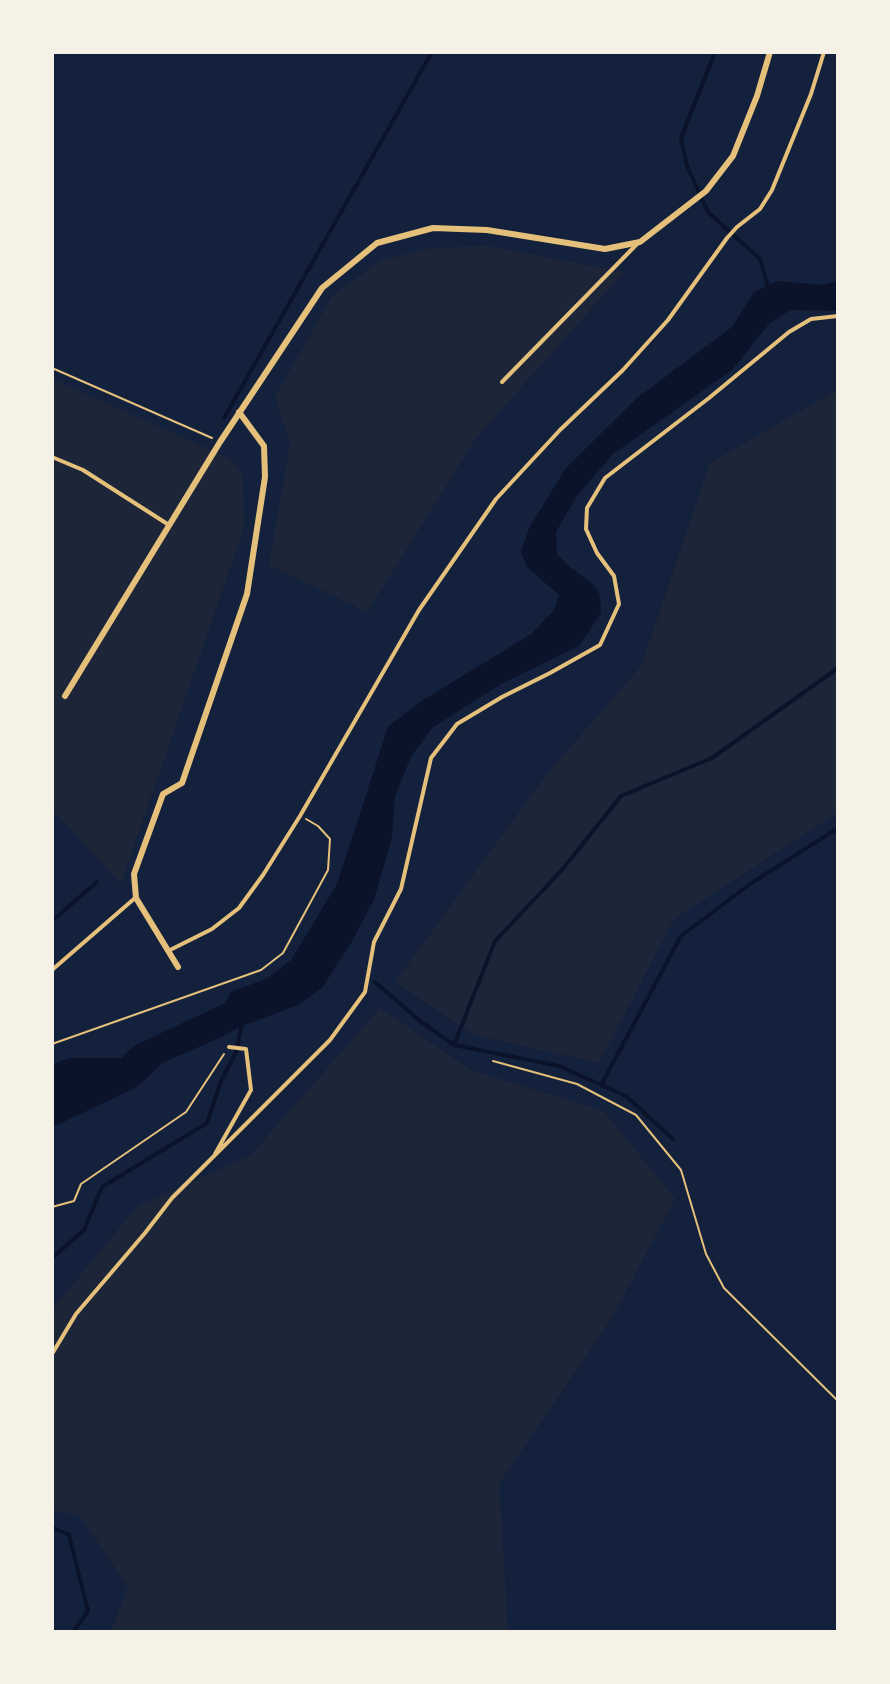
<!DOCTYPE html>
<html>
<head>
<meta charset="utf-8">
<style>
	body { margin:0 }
	#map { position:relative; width:890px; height:1684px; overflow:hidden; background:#14213d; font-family:Raleway,sans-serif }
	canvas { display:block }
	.frame { position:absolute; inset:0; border:54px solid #f6f1e7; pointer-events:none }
</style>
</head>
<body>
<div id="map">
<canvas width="890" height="1684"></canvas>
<div class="frame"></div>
</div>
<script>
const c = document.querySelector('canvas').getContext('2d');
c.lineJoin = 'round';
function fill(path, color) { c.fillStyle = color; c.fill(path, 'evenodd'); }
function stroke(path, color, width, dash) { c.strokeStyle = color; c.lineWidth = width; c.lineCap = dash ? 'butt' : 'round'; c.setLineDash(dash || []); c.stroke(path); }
const green = new Path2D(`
	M487,246L624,272L476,438L367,612L269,565L290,444L275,397L332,296L380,261L431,248Z
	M53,379L231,459L243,477L244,528L121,884L53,810Z
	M837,390V813L674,919L599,1063L474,1035L395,982L547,774L641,666L710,463Z
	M380,1008L471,1070L604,1111L675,1199L611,1319L499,1484L508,1631H111L128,1587L80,1516L53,1510V1308L137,1207L251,1155Z`);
const water = new Path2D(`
	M778,281L823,285L837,281V311L790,310L769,324L732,370L613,454L577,496L556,532L557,554L571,568L592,583L600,595L601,613L579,646L501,684L432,728L411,757L395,796L392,838L374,900L351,943L322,988L298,1005L237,1028L222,1037L164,1062L137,1087L53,1127V1064L69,1058H121L136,1045L225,1003L231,992L268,978L291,960L337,884L388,727L420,702L531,634L554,610L559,595L527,567L521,552L529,528L566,468L637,398L732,327L754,292Z`);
const stream = new Path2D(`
	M715,52L681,138L687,166L708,212L760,259L769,290
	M224,418L432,52
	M52,921L97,882
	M375,982L420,1021L454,1045L559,1066L626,1096L673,1139
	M454,1045L495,941L562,870L621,796L712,758L838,668
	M601,1085L681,936L750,884L838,828
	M52,1258L84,1230L102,1187L207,1123L221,1081L236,1052L242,1024
	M52,1527L69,1535L88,1611L73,1632`);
const path = new Path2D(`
	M52,368L212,438
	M52,1044L261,970L283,953L328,870L330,839L318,826L306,819
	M493,1061L577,1084L636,1115L681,1170L706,1254L724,1288L838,1401
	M52,1207L74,1201L81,1184L186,1112L224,1054`);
const service = new Path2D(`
	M502,382L637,244
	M52,457L83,470L169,525
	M168,951L212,929L239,908L263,875L300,816L419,610L496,499L560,430L623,370L668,320L727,238L737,227L760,209L772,190L811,94L824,52
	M52,970L135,898
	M215,1154L251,1090L246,1049L229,1047
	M52,1354L76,1314L145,1233L172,1198L330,1040L365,992L374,942L401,889L431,758L457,724L502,697L550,673L600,645L619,604L614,576L597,553L586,529L587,508L605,478L709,398L789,332L811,319L838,316`);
const minor = new Path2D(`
	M65,696L220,442L322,288L377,243L433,228L487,230L605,249L640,242L706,191L733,156L757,96L770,52
	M178,967L136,898L134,874L163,794L182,783L247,594L265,477L264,446L239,412`);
fill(green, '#1d2539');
fill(water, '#0b132b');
stroke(stream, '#0b132b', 4);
stroke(path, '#e5c07b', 2);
stroke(service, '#e5c07b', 4);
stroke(minor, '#e5c07b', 6);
</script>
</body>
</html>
